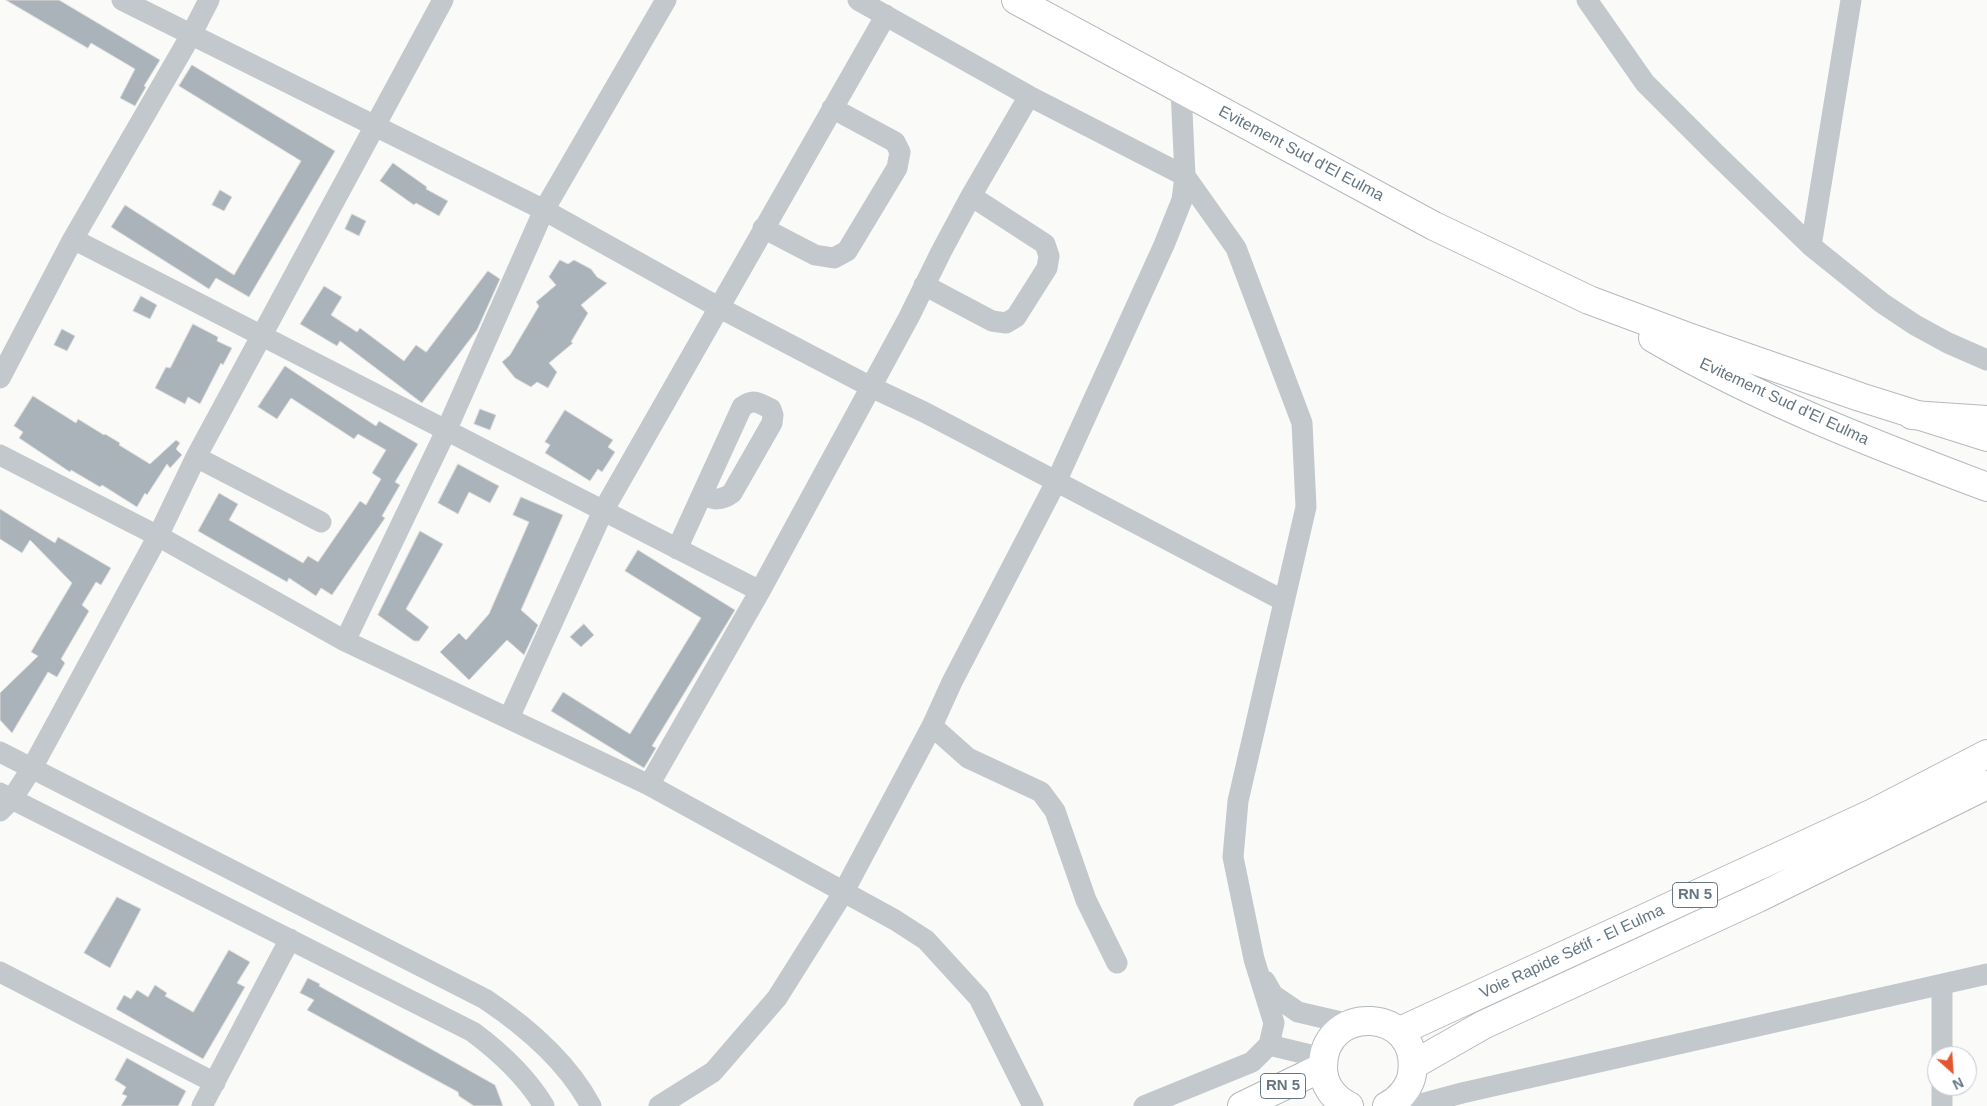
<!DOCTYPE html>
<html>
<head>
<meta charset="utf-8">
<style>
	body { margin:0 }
	#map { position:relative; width:1987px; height:1106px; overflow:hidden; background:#fafaf8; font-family:Helvetica,sans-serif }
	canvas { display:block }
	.north { position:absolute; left:1927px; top:1046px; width:50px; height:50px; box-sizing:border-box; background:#fff; border:1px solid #c1c8cd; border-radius:50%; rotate:154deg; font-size:14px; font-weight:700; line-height:20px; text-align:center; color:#657683 }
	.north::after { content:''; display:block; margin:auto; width:18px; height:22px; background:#e4572e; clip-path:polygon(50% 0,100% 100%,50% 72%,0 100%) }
</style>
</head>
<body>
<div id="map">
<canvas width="1987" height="1106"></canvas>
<div class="north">N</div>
</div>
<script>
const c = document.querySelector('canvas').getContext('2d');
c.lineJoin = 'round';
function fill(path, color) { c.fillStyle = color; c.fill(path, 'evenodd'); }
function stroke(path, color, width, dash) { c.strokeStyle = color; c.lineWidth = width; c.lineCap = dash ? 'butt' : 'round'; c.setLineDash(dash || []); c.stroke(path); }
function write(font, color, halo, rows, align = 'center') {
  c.font = font + ' Helvetica,sans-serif'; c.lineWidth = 5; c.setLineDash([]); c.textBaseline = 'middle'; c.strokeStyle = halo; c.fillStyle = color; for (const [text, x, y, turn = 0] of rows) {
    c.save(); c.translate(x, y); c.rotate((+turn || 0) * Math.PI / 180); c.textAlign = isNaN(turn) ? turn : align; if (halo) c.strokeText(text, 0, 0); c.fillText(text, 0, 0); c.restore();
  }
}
const building = new Path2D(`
	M6,0H59L160,60L144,86L146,87L135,106L120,98L135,69L91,43L88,48Z
	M192,65L335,151L249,297L216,278L209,289L111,227L125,205L234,275L301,161L179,86Z
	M393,163L427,187L426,189L448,201L439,216L416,203L414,205L380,181Z
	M220,190L232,197L224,211L212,205Z
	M352,214L366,221L359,236L345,229Z
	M560,260L568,264L574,260L591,269L597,277L607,283L581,305L588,313L571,342L573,343L549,363L557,372L548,388L537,382L531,387L515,378L502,362L510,355L539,306L536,302L556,285L549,277Z
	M488,271L500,279L477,330L422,403L340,341L337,346L300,324L324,286L342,297L331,315L357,332L360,328L404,361L416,345L426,352Z
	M141,296L157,305L150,319L133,311Z
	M193,324L218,337L217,341L232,348L223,365L221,363L200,404L188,397L185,404L155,388L166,367L170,368Z
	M62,329L75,336L67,351L54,345Z
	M285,366L376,426L379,421L418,444L395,482L400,485L382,516L385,518L332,595L321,588L316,596L289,578L287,582L198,531L219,493L238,504L229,520L303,563L308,556L318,562L360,501L366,505L381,479L372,473L386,450L358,434L354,439L291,398L277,419L258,407Z
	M33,396L76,423L78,419L104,435L105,434L120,443L119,445L150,464L176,440L180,443L176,449L182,455L170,468L167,464L147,495L145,493L137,507L102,485L100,487L71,470L70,472L19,438L23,432L14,426Z
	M480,409L496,415L490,430L474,424Z
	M565,410L613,440L608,447L615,452L602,472L598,469L590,481L545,453L550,445L545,442Z
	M458,464L499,486L490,503L469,492L458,514L438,503Z
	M521,497L563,515L521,610L538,625L524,655L507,640L469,680L440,652L459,633L466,640L489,614L529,522L513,515Z
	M0,509L55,543L58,537L111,568L101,585L96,582L82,605L89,611L61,659L65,663L57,677L48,672L12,733L0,720V693L38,656L31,652L72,583L30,540L22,553L0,539Z
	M420,531L443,544L406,609L429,627L419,641H414L378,615Z
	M638,550L735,610L652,746L656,748L644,768L551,711L563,692L630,734L701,618L625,571Z
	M584,624L594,635L581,647L570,637Z
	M117,897L141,909L110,968L84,953Z
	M229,950L250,962L237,983L245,987L203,1059L116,1009L124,995L131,999L137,990L148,997L155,985L167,993L165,996L193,1012Z
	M308,978L320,984L319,986L495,1085L503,1106H474L459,1096L458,1092L307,1010L314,1000L300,993Z
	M127,1058L186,1091L178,1106H121L127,1096L122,1094L126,1087L115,1080Z`);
const minor = new Path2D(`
	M122,0L544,210L718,307L871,387L924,412L1284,601
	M1587,0L1645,83L1716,154L1811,246L1882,303L1915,325L1948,343L1987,360
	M763,228L815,255L834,258L847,251L897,168L900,152L895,142L832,108
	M73,239L760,591
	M1811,246L1851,0
	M924,285L992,321L1006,323L1016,317L1047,268L1049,256L1045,244L971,196
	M0,378L73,239L191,35L209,0
	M0,455L158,536L345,641L649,785L760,591L909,317L941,252L971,196L1029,96
	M196,457L321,522
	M677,549L742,407C754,398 759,403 771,409L773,415L772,423L732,493C721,501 715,500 703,495
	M345,641L446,431L544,210L666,0
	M509,718L603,511L886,15
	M932,726L968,758L1041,792L1055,811L1086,900L1117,963
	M0,752L485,999C527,1027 567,1061 591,1106
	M649,785L895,920L926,940L979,998L1033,1106
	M0,793L473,1032C501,1053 526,1076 544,1106
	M0,811L12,799L32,768L158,536L196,457L443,0
	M0,972L215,1083
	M1265,981L1273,995L1298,1012L1350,1024
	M1269,1045L1323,1058
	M1942,1056V985
	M202,1106L290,939
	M659,1106L713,1072L777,998L843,893L932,726L952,682L1056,482L1164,245L1182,200L1185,176L1029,96L858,0
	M1144,1106L1252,1062L1269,1045L1274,1023L1254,959L1233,857L1238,801L1306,507L1302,423L1236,248L1185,176L1181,90
	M1414,1106L1462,1093L1987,974
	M1942,1106V1086`);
const major = new Path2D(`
	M1016,0L1434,226L1589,300L1691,338L1860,397L1987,437
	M1653,338C1759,400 1873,444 1987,487`);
const highway = new Path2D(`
	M1912,415L1987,420
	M1400,1031L1873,813L1987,754
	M1413,1065L1483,1025L1758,898L1987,785
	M1242,1106L1323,1067
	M1349,1106C1334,1099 1323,1085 1323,1067C1323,1002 1422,1007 1412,1074C1410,1087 1399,1100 1387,1106`);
const shields = [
	[1695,895,45],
	[1283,1086,45]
];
const shieldNames = [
	["RN 5",1695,895],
	["RN 5",1283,1086]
];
const streetNames = [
	["Evitement Sud d'El Eulma",1301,154,28],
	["Evitement Sud d'El Eulma",1784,402,25],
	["Voie Rapide Sétif - El Eulma",1572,952,-25]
];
fill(building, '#aab3b9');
stroke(building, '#dcdcda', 1);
stroke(major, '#b5babe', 30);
stroke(highway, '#b4b9bd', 30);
stroke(minor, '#c3c8cc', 21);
stroke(major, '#fff', 28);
stroke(highway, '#fff', 28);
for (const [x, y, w] of shields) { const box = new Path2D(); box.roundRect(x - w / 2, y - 12.5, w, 25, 4); c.fillStyle = '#fff'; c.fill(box); stroke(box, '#657683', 1); }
write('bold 15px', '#657683', null, shieldNames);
write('16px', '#657683', '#fff', streetNames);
</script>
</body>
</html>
